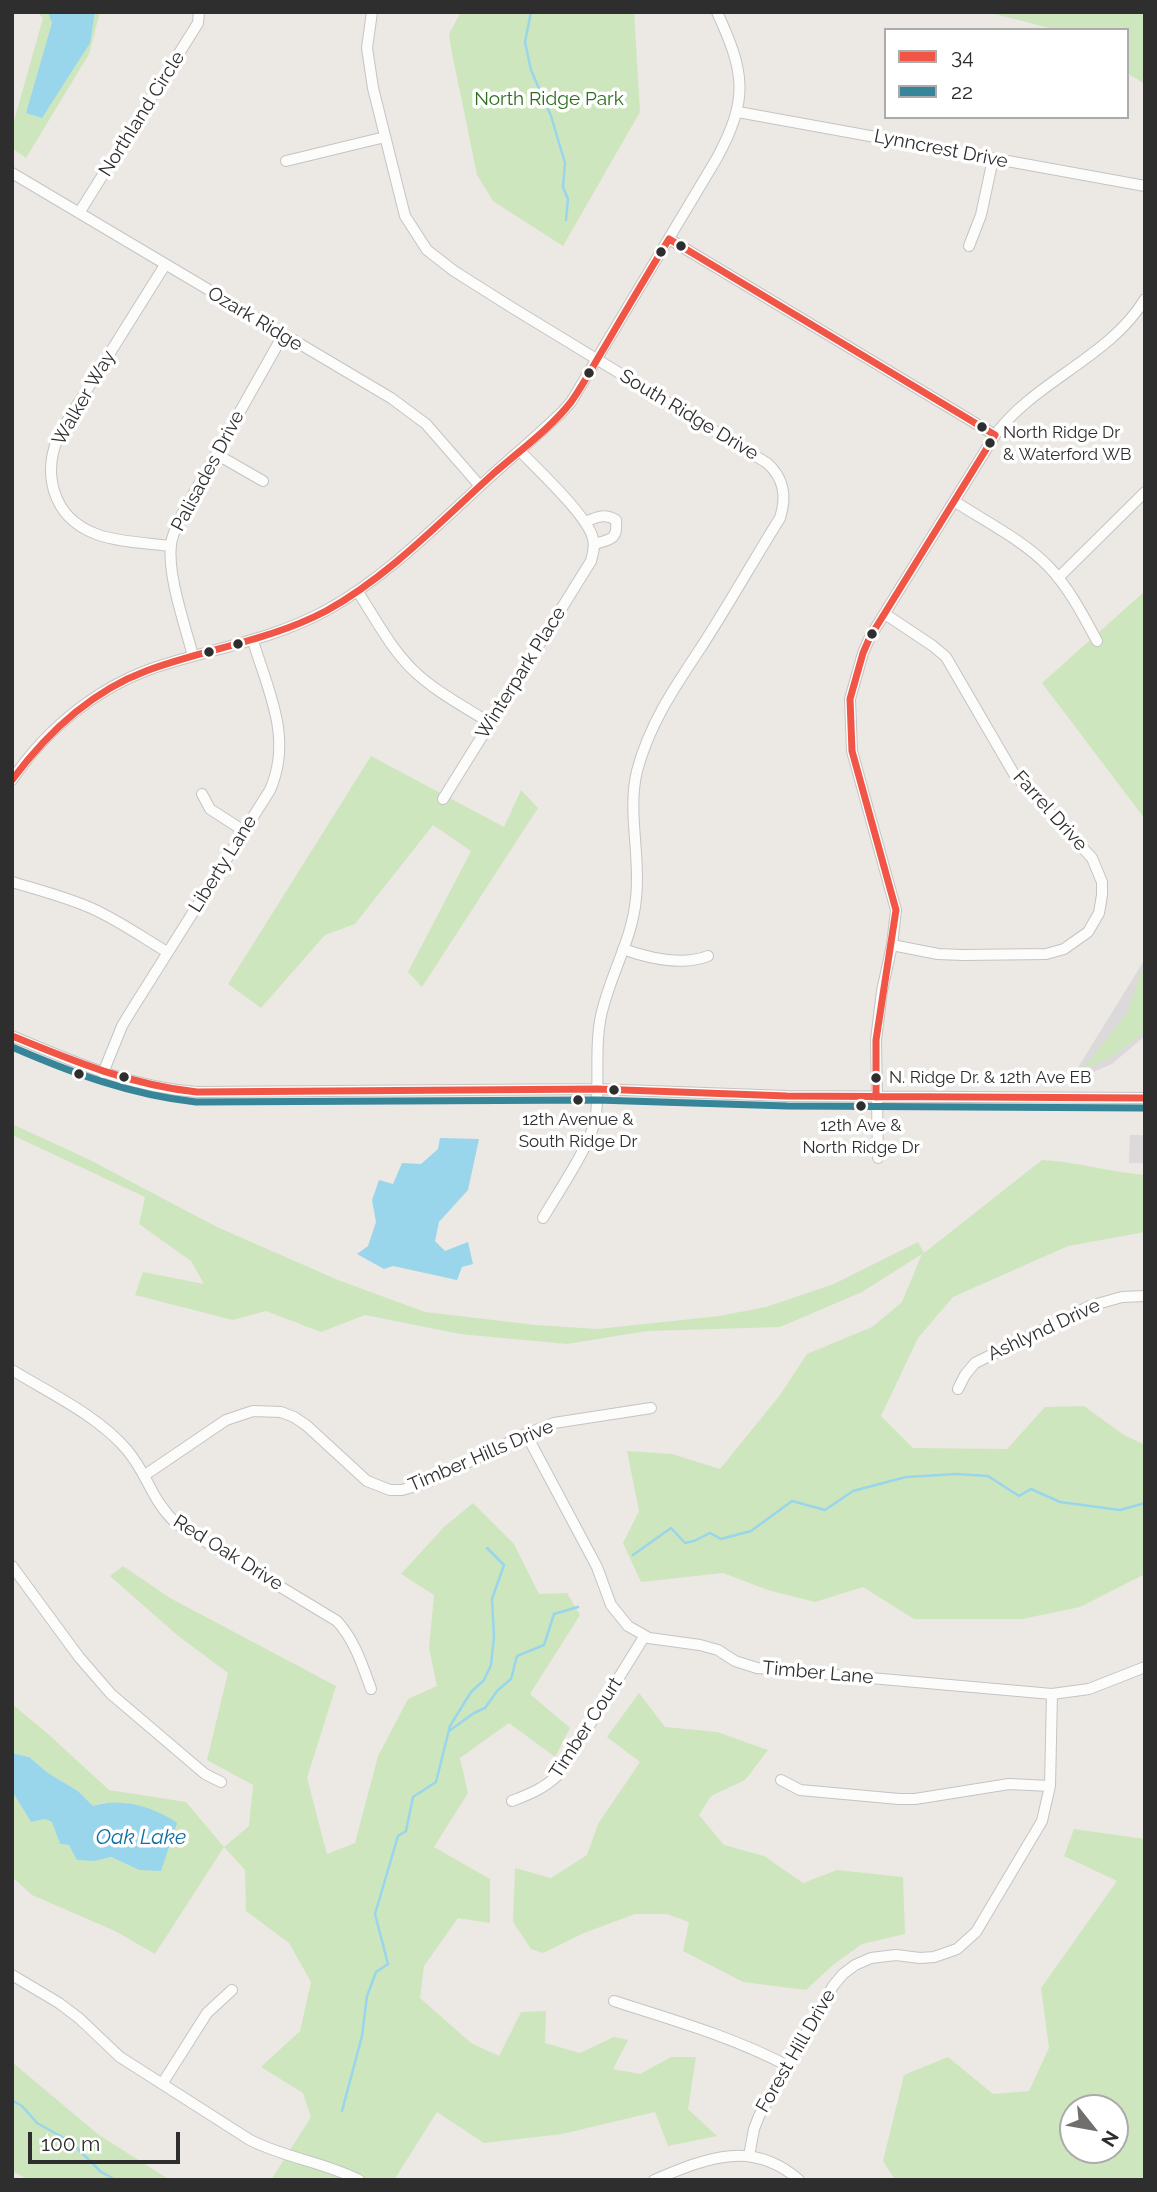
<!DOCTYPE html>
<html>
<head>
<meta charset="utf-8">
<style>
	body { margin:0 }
	#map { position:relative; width:1157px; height:2192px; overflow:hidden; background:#ece8e4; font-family:Raleway,sans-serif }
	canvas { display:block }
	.frame { position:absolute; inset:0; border:14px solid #2e2e2e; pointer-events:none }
	.legend { position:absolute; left:884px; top:28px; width:245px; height:91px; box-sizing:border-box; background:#fff; border:2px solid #ababab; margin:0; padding:9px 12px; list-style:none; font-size:21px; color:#2e2e2e }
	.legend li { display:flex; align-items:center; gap:14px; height:35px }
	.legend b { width:35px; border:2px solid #ababab }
	.north { position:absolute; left:1059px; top:2094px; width:70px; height:70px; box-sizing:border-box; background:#fff; border:2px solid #ababab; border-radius:50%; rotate:121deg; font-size:19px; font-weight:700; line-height:28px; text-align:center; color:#2e2e2e }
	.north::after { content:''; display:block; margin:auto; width:24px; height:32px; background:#706f6e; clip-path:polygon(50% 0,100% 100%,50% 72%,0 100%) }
	.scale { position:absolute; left:28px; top:2132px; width:152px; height:32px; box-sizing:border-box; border:4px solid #2e2e2e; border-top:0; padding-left:9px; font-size:21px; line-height:24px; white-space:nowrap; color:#2e2e2e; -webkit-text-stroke:5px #fff; paint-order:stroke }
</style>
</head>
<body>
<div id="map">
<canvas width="1157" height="2192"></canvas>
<div class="frame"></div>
<ul class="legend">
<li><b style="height:9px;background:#f05546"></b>34</li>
<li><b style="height:9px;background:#378599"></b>22</li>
</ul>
<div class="north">N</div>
<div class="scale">100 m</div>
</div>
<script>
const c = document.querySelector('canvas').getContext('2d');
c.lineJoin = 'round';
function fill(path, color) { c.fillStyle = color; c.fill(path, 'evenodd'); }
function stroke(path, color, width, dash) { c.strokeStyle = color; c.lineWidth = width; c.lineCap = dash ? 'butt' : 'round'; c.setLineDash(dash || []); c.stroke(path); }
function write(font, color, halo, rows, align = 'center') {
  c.font = font + ' Raleway,sans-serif'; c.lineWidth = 7; c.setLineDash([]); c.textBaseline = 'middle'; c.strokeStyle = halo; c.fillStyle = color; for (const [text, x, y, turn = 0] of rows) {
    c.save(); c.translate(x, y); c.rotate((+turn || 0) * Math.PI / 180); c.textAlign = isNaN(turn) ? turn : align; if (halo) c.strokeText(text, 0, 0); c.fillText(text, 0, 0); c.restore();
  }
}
const industrial = new Path2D(`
	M1145,959V1036L1112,1064L1069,1082Z
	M1130,1135H1145V1163H1129Z`);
const green = new Path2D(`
	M37,12H100L89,54L26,158L12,148V128L43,18Z
	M461,12H634L640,112L563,246L493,201L477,175L451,48L449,34Z
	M987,12H1145V84L1127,73V30H1057Z
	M1145,591V819L1042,683Z
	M371,756L504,827L521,790L538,808L422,987L408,972L471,851L433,825L355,924L325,935L261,1008L228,984Z
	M1145,968V1032L1113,1056L1082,1070L1128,1012L1140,974Z
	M12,1124L88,1159L217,1227L338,1280L425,1312L536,1325L598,1329L719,1316L766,1307L834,1284L918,1242L924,1253L1042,1160C1077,1162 1110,1172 1145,1175V1232L1068,1246L953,1297L918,1338L881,1416L913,1448L1007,1449L1045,1407L1084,1406L1124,1435L1145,1445V1574L1080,1607L1022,1619H914L863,1587L815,1602L768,1590L723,1573L641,1582L623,1543L639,1511L627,1451L672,1454L720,1469L780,1395L807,1354L872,1327L902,1302L922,1254L862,1292L780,1327L647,1331L567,1344L460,1334L365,1315L321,1332L266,1311L233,1320L135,1295L143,1272L204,1284L191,1261L139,1224L145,1197L12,1135Z
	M473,1503L514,1544L539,1594L567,1593L580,1615L530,1694L570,1728L555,1757L509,1723L460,1758L468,1793L434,1847L490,1879V1923L458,1918L424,1966L420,1998L471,2043L499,2056L521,2012L546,2011L545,2043L580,2053L614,2037L628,2040L613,2069L640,2074L671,2057H696L688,2109L717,2136L668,2146L655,2112L562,2134L484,2143L437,2112L394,2180H271L311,2117L303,2093L261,2067L300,2031L311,1982L289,1943L246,1911L245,1870L224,1847L155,1954L115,1931L32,1895L12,1877V1791L31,1822L45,1819L53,1822L60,1844L69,1845L95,1861L111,1857L139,1870L105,1802L93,1806L78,1791L48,1773L29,1757L12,1753V1704L47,1733L109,1790L186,1802L224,1847L249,1826L253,1785L207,1760L228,1673L177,1635L110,1576L123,1566L170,1598L336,1686L307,1778L327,1854L355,1843L378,1756L408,1699L437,1686L429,1648L434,1595L401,1574L444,1527Z
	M639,1693L665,1727L717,1732L768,1750L745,1780L711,1796L699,1815L724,1845L764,1856L803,1883L837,1870L903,1877L905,1934L862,1944L833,1965L806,1990L743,1982L683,1951L689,1922L667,1914H635L584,1933L543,1953L531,1949L513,1922L515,1868L551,1878L587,1855L598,1824L640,1762L607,1737Z
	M1074,1829L1145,1839V2180H895L883,2161L904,2075L948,2057L993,2094L1029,2091L1049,2048L1041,1988L1117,1881L1064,1856ZM1073,2108H1115V2150H1073Z
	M12,2062L99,2135L170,2180H29L12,2171Z`);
const water = new Path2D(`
	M48,12H95L90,43L42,118L26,113L52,23Z
	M440,1138L479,1139L468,1190L439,1222L435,1241L445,1251L468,1242L473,1264L462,1267L457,1280L393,1266L384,1269L357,1254L368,1246L376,1222L372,1200L379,1180L393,1184L402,1163L421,1164L438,1149Z
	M12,1753L29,1757L48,1773L78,1791L93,1806C121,1797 154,1807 177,1823L161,1871L139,1870L111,1857L95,1861L77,1860L69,1845L60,1844L52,1822L45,1819L31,1822L12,1791Z`);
const stream = new Path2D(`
	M531,12L525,42L531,70L551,116L565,163L563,187L568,199L566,220
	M633,1555L671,1528L685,1543L694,1541L710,1533L721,1539L751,1531L792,1501L825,1510L853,1491L906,1477L957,1474L988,1476L1019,1496L1031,1489L1060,1502L1120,1510L1145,1503
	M449,1731L474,1713L485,1708L497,1691L511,1679L517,1656L544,1645L554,1614L578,1607
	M12,2100L22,2106L37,2123L71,2142L101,2172L116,2180
	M342,2111L362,2036L367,1996L376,1972L388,1964L375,1914L398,1836L406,1831L413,1797L436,1782L450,1726L471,1692L484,1680L491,1665L494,1637L492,1599L504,1565L487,1548`);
const minor = new Path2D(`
	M372,12L367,48L373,88L405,216L427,250L454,271L511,307L767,463C784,478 787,496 780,518C753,561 728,606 700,649C674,688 649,725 637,771C627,812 641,856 636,898C633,935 614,968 604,1004C593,1039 600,1078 596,1115C593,1142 558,1192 543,1218
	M738,112L1145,186
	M286,161L385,137
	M12,173L391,398L426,424L480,486
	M79,213L198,23L199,12
	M669,239L995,435
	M969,246L981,215L993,159
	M165,265L61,431C41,471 51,517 96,534C117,542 148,543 171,546
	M216,454L263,481
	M954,501C986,522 1023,540 1049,567C1069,588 1083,615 1097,641
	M585,522C597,517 605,513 616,520C618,540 611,539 594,544
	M1058,578L1145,492
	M358,592C375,618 391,649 414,671C436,692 465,707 490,723
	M885,614L933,646L946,657L1014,774L1092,858L1102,882V895L1099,913L1088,932L1064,949L1046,954L963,955L938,954L892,945
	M193,656C185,625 167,575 171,544C172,535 177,526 180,518L283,335
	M12,780C48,726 104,682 166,664C221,647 276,638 327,610C384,578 431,531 479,487C506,462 535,438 562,412L571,402L717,158C749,98 745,73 717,12
	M202,794L210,809L244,831
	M443,799L591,561C593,553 595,547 593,539C589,517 537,469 520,451
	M12,882C39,890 66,897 91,908C118,920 142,937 167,952
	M623,949C648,958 682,966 708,956
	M12,1036C75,1062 128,1087 197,1092L597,1089L787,1096L1145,1098
	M103,1073L122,1026L131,1011L270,790C293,738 268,691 253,641
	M878,1158L876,1040L882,991L892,945L896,910L852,751L850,699L863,653L870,637L995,435C1036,380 1109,358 1145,299
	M12,1370C51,1394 97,1415 127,1450C149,1476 151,1501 178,1525L337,1621C355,1641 362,1664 371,1689
	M958,1389L965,1375L975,1363L1090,1306L1122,1297L1145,1296
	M526,1434L597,1567L611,1605L628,1626L649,1638L700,1645L718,1650L735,1661L757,1668L1052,1694L1089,1689L1145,1667
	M145,1475L226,1420L253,1411L281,1412L294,1417L306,1425L367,1481L390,1490H402L426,1483L526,1434L554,1423L651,1408
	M12,1566L79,1657L111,1694L205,1774L221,1782
	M781,1780L800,1790L899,1799H915L1009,1784L1050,1786
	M512,1801C530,1794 545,1788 559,1774L644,1637
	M12,1975L59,2003L80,2019L120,2057L250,2140C285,2158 324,2162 359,2180
	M614,2001C673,2020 733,2037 788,2066
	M162,2084L207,2013L232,1990
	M749,2156L754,2129L759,2116L833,1986L843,1974L855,1965L871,1958L896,1955L920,1958L934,1957L957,1949L976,1932L1042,1821L1050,1786L1052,1694
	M654,2180C705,2159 751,2138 799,2180`);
const bus1 = new Path2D(`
	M12,780C47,733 90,692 146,671C205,649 269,641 326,611C389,576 440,522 493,474C518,452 551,428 571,402C583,385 593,366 604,348C625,312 647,275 669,239L995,435L870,637L863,653L850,699L852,751L896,910L876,1040V1097
	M12,1036C73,1061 131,1085 197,1092L597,1089L787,1096L1145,1098`);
const bus2 = new Path2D(`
	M12,1047C72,1073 131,1095 196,1102L597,1100L787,1106L1145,1108`);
const markers = [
	[681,246,6,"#2e2e2e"],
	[661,252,6,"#2e2e2e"],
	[589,373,6,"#2e2e2e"],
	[982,427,6,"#2e2e2e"],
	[990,443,6,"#2e2e2e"],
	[872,634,6,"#2e2e2e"],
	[238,644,6,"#2e2e2e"],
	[209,652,6,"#2e2e2e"],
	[79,1074,6,"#2e2e2e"],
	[124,1077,6,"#2e2e2e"],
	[876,1078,6,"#2e2e2e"],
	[614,1090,6,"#2e2e2e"],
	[578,1100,6,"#2e2e2e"],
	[861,1106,6,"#2e2e2e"]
];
const busNames = [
	["North Ridge Dr",1003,433],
	["& Waterford WB",1003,455],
	["N. Ridge Dr. & 12th Ave EB",889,1078],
	["12th Avenue &",578,1120,"center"],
	["South Ridge Dr",578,1142,"center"],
	["12th Ave &",861,1126,"center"],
	["North Ridge Dr",861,1148,"center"]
];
const parkNames = [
	["North Ridge Park",549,99]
];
const streetNames = [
	["Northland Circle",142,114,-58],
	["Lynncrest Drive",941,149,11],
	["Ozark Ridge",255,319,31],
	["Walker Way",84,398,-60],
	["South Ridge Drive",689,415,31],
	["Palisades Drive",208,471,-62],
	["Winterpark Place",521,673,-58],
	["Farrel Drive",1050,811,48],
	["Liberty Lane",223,864,-58],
	["Ashlynd Drive",1044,1330,-25],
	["Timber Hills Drive",481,1456,-23],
	["Red Oak Drive",228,1553,32],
	["Timber Lane",818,1673,5],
	["Timber Court",586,1728,-57],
	["Forest Hill Drive",796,2051,-60]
];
const waterNames = [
	["Oak Lake",141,1838]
];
fill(industrial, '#dcd9db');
fill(green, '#cee6be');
fill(water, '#99d6ec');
stroke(stream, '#99d6ec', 2.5);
stroke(minor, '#c5c4c5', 12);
stroke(minor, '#fcfcfb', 10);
stroke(bus1, '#f05546', 7);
stroke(bus2, '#378599', 7);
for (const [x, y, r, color] of markers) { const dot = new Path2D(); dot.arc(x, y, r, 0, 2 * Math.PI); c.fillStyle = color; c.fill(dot); stroke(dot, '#fff', 2.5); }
write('17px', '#2e2e2e', '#fff', busNames, 'left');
write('19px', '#2c6e1b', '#fff', parkNames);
write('19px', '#2e2e2e', '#fff', streetNames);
write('italic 21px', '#0d6fa3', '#fff', waterNames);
</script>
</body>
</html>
